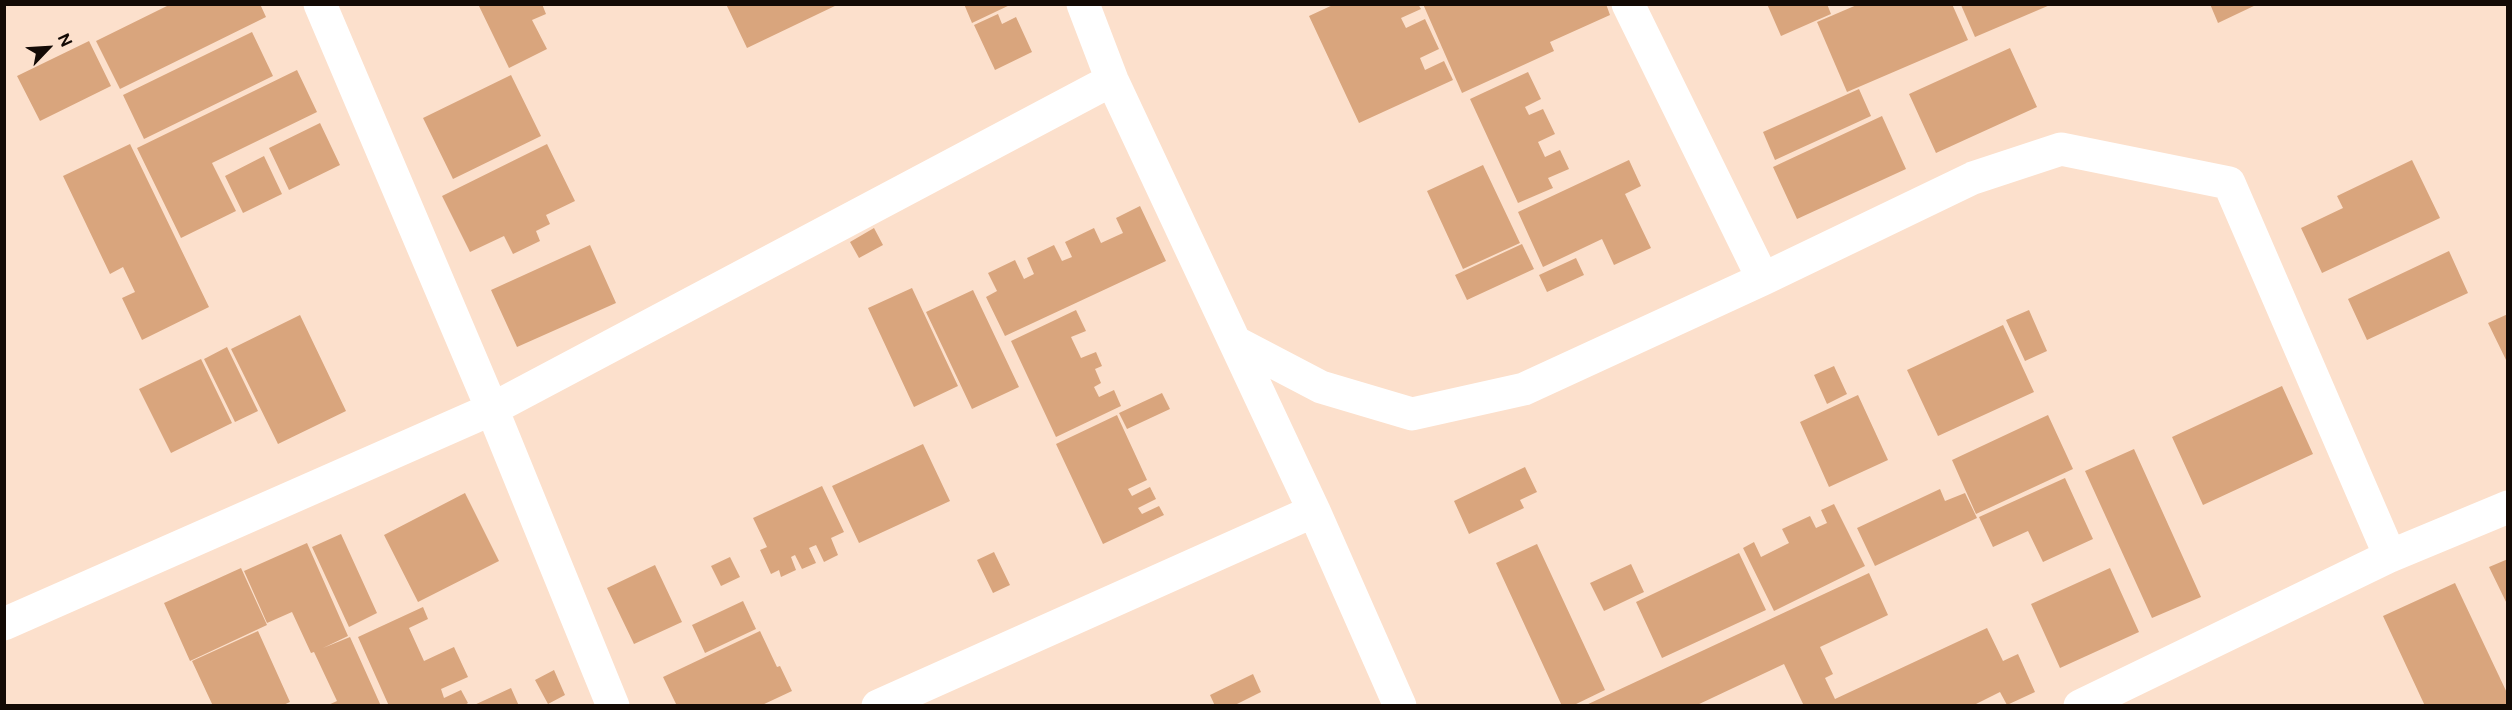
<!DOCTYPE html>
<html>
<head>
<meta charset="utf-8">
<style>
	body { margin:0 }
	#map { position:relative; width:2512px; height:710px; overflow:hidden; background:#fce0cc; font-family:"Public Sans",sans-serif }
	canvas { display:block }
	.frame { position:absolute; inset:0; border:6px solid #130a05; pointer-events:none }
	.north { position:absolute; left:18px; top:18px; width:60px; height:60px; -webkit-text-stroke:4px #fce0cc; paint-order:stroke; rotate:65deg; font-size:16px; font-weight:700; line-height:24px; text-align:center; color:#130a05 }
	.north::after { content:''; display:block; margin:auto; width:21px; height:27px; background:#130a05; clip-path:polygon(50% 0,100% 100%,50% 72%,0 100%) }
</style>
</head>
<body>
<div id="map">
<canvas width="2512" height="710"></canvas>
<div class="frame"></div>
<div class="north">N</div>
</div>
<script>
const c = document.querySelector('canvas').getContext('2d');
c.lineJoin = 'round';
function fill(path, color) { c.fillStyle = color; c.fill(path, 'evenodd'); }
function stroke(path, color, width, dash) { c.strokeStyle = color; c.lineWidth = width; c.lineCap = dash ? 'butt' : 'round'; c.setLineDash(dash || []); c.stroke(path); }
const building = new Path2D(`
	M171,4H260L266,17L120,89L96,41Z
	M478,4H542L546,14L532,20L547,49L509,68Z
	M726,4H839L747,48Z
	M964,4H1012L972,23Z
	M1335,4H1418L1421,9L1401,18L1406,28L1425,19L1439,49L1420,58L1425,70L1444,61L1453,80L1359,123L1309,16Z
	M1423,4H1606L1610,15L1550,42L1554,51L1462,93Z
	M1767,4H1827L1831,14L1781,36Z
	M1859,4H1952L1968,40L1847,92L1817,22Z
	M2210,4H2258L2218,23Z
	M1961,5H2050L1975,37Z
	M998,14L1002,24L1016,17L1032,52L995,70L974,25Z
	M252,32L273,76L144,139L123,95Z
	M89,41L111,86L40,121L17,76Z
	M2010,48L2037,107L1936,153L1909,94Z
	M297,70L317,112L212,163L236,211L181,238L137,148Z
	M1528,72L1541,99L1525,107L1529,115L1543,109L1555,134L1538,142L1545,157L1560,150L1569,169L1548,178L1553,188L1518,203L1470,99Z
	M511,75L541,136L453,179L423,118Z
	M1859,89L1871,116L1775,160L1763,132Z
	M1882,116L1906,169L1797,219L1773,167Z
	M320,123L340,165L289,190L269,148Z
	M130,144L209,307L142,340L122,298L135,292L123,267L110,274L63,176Z
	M547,144L575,201L546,215L550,224L536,231L540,241L513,254L504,236L470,252L442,196Z
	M264,156L282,194L243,213L225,176Z
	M1629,160L1641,186L1625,194L1651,248L1614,265L1602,239L1543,267L1518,212Z
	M2412,160L2440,218L2322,273L2301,228L2343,208L2337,196Z
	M1483,165L1520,243L1463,269L1427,191Z
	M1140,206L1166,261L1005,336L986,297L997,291L988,273L1015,260L1024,279L1034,274L1027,258L1054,245L1062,261L1072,257L1065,242L1094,228L1101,243L1123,233L1116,218Z
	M874,228L883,245L859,258L850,242Z
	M1522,244L1534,269L1467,300L1455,275Z
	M590,245L616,303L517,347L491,290Z
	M2449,251L2468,293L2367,340L2348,299Z
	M1576,258L1584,275L1547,292L1539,275Z
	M912,288L958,386L914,407L868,308Z
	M973,290L1019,387L972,409L926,312Z
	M1076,310L1086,331L1071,337L1081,358L1096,352L1102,366L1095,369L1101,383L1094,387L1099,397L1114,390L1121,406L1056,437L1011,341Z
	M2029,310L2047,351L2025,361L2006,320Z
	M2508,314V364L2488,323Z
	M300,315L346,411L278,444L231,349Z
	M2003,325L2034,392L1938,436L1907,370Z
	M227,347L258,411L235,422L204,359Z
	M201,359L232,423L171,453L139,389Z
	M1834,366L1847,394L1827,404L1814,375Z
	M2282,386L2313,454L2203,505L2172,437Z
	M1162,393L1170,409L1127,429L1119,413Z
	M1858,395L1888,460L1829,487L1800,422Z
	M1117,415L1147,480L1128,489L1132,496L1150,487L1156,499L1138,508L1142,514L1159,506L1164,515L1103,544L1056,444Z
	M2048,415L2073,469L1976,514L1952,460Z
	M923,444L950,501L859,543L832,486Z
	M2134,449L2201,597L2152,618L2085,471Z
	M1525,467L1537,492L1520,500L1524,508L1469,534L1454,501Z
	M2065,478L2093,539L2043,562L2028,531L1993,547L1979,517Z
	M822,486L844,532L831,538L838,555L824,562L816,545L809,548L816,563L802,569L795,555L791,557L796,570L781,577L779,570L771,574L760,550L767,547L753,518Z
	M1940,489L1945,501L1965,493L1977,518L1875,566L1857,528Z
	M465,493L499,561L418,602L384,535Z
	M1834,504L1865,566L1774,611L1743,548L1754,542L1761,557L1789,543L1782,529L1810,516L1816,528L1827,523L1821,510Z
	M341,534L377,613L349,627L312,547Z
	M307,543L348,636L323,648L350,637L381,706H326L337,701L314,652L311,653L292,612L267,623L244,571Z
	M1537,544L1605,690L1572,706H1562L1496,563Z
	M994,552L1010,585L993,593L977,560Z
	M1739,553L1766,610L1662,658L1636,602Z
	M730,557L740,577L721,586L711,566Z
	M2508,559V606L2489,567Z
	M1631,564L1644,592L1604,611L1590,583Z
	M655,565L682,622L634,644L607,588Z
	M241,568L267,625L190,661L164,603Z
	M2110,568L2139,632L2060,668L2031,604Z
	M1869,573L1888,615L1820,647L1833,674L1825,678L1835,699L1987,628L2003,661L2018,654L2035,692L2007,705L2000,692L1972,706H1804L1784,664L1695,706H1584Z
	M2455,583L2508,695V706H2425L2383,616Z
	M743,601L756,629L705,653L692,625Z
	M423,607L428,619L409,628L424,661L454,647L468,677L441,689L444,698L461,690L468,703L463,706H389L358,637Z
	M258,631L290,702L281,706H213L192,661Z
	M760,631L777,667L780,666L792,691L760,706H677L663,677Z
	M554,670L565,695L548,704L535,680Z
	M1253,674L1261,692L1233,706H1215L1210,695Z
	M511,688L519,706H472Z`);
const minor = new Path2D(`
	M320,4L492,409L613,706
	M1083,4L1112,80L1314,511L1400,706
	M1628,4L1763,279
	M1237,343L1321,387L1412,414L1524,389L1763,279L1973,178L2061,149L2229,183L2390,556
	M4,624L492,409L1112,80
	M878,706L1314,511
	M2080,706L2390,556L2508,507`);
fill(building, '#d9a57d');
stroke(minor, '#fff', 33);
</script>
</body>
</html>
